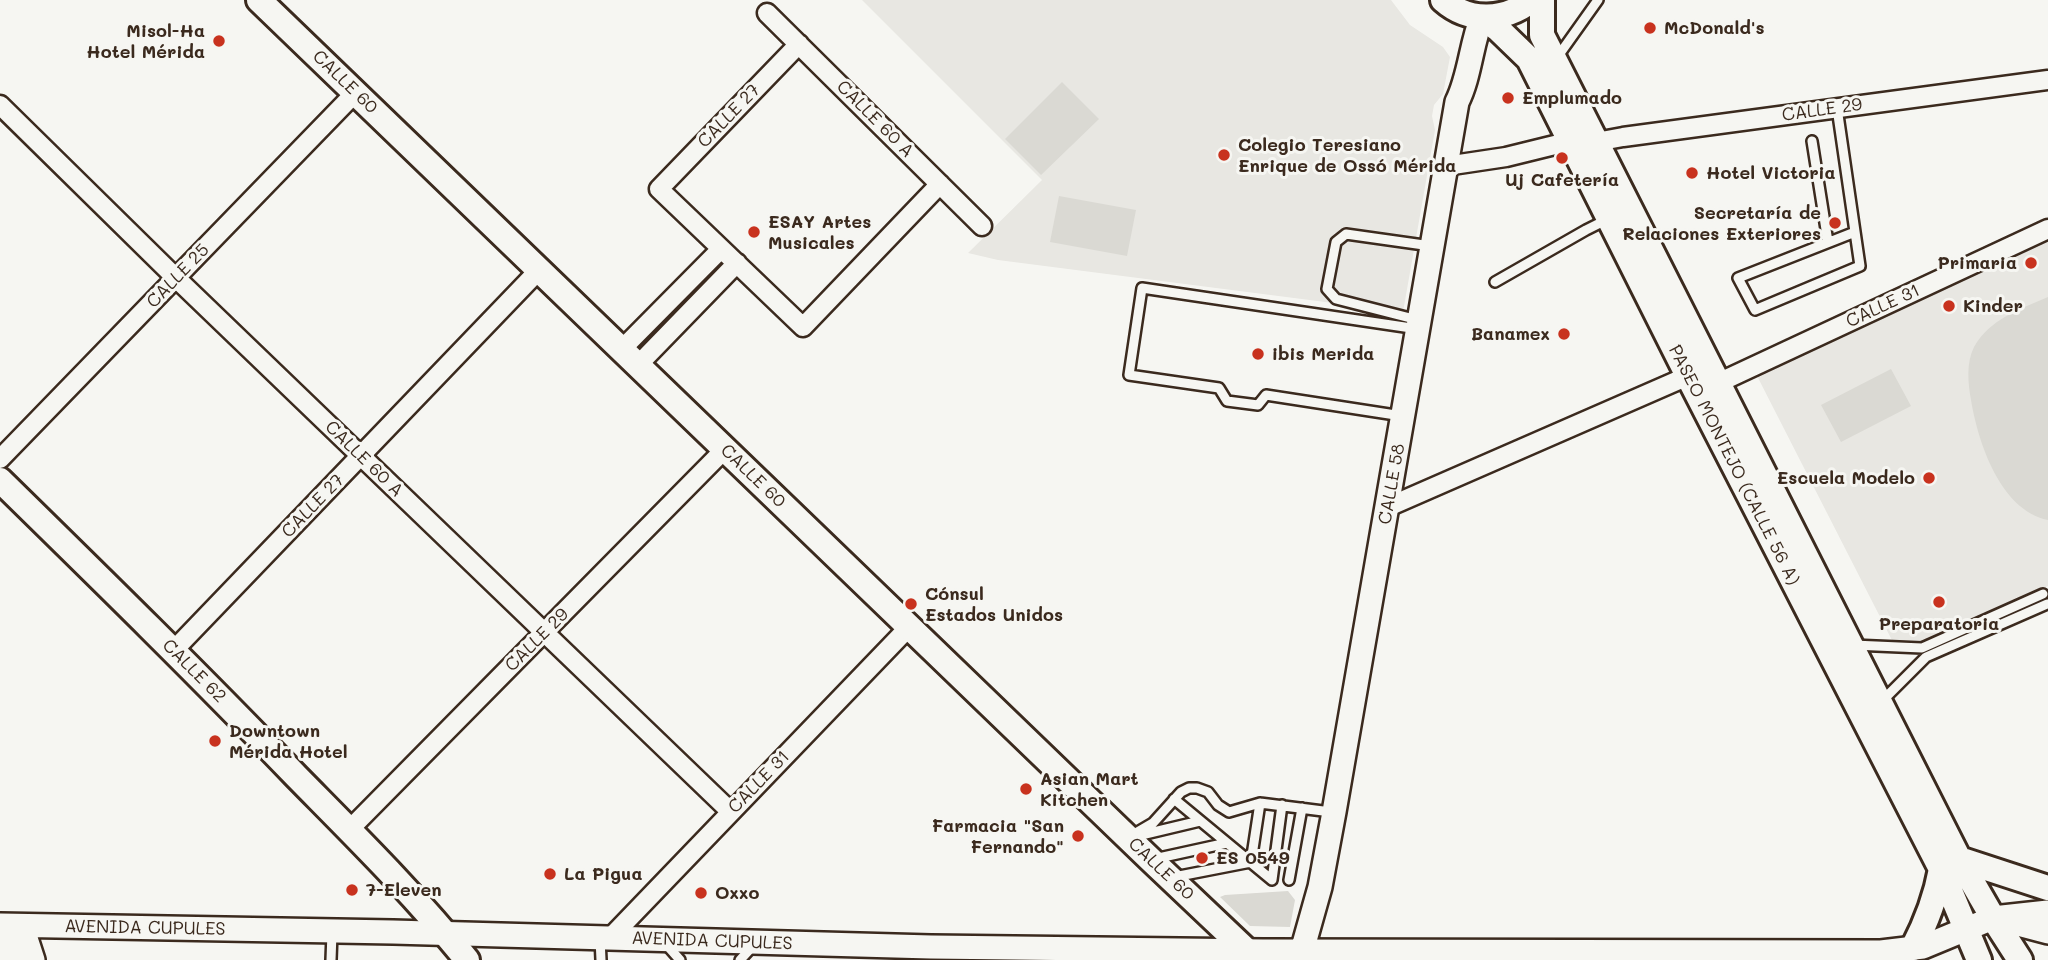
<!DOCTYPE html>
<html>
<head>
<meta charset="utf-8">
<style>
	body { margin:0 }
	canvas { display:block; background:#f6f6f2 }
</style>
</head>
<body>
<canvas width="2048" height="960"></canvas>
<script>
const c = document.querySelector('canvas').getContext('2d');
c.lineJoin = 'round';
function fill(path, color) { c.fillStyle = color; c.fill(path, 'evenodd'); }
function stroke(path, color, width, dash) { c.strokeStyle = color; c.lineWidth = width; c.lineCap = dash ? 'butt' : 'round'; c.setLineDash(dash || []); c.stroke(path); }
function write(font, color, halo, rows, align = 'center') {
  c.font = font + ' Mali,sans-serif'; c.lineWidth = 6; c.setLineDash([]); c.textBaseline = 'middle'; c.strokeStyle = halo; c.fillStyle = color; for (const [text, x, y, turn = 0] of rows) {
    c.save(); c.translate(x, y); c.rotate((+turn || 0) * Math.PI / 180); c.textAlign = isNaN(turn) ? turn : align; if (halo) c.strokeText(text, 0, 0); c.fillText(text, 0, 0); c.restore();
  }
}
const built = new Path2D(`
	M862,0H1391L1410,25L1443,47L1450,57L1443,94L1434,105L1432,116L1435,130L1403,312L998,260L968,253L1042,180Z
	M2048,238V586L1899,654L1754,370Z`);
const green = new Path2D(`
	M1062,82L1099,119L1041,175L1005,139Z
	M1059,196L1136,210L1127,256L1050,242Z
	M2048,297V520C2000,510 1978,442 1971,400C1968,383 1966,363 1974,347C1990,319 2020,309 2048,297Z
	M1891,369L1911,406L1841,442L1821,405Z
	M1288,891L1295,900L1290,927L1250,926L1220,897L1225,895Z`);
const service = new Path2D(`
	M1556,59L1598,0
	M1837,108L1860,266L1755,310L1738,278L1855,232
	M1812,141L1828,242
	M1495,282L1586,230L1608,219
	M1418,320L1336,299L1327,289L1336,242L1346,234L1431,246
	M1402,416L1266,395L1258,405L1227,401L1219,388L1129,375L1142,288L1418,329
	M1853,645L1922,648L2043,594
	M1881,702L1926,657L2047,604
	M1174,799L1272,880
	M1137,836L1200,821
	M1129,837L1153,823L1181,792L1189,788H1197L1208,792L1218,805L1229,812L1260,803L1331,812
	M1154,859L1227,843
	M1174,877L1251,862L1260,803
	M1272,880L1282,805
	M1289,880L1302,808
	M600,938L601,960
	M665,943L680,960
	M331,960L332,933
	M740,960L753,946`);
const minor = new Path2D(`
	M767,13L982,226
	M799,44L659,189L803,327L940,184
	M0,105L176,278L731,812
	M1596,142L1623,137L2048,80
	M1446,166L1506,157L1571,141
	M622,349L721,249
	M638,365L737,263
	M1718,383L2048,229
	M0,459L355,93
	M1388,507L1688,376
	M174,650L539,270
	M349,830L725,449
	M610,938L909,627`);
const tertiary = new Path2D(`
	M2010,922L2048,932
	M0,925L393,932L931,947L1263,951L1881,952L1923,947L1993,918L2048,912
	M22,926L33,960
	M0,929L10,960
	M1302,951L1320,887L1334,812L1457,102C1470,76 1471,44 1482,17`);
const secondary = new Path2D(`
	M259,0L1151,860L1247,951
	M1443,0C1469,23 1505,21 1532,0
	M1542,0V35L1959,859L1993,918L2020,960
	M1482,17L1499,30L1529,59L1688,376L1941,869L1979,960
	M0,480C100,578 200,676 297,777C355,836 415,895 467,960
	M1959,859L2048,888
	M1913,948C1926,923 1936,897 1941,869
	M1301,960L1302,951`);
const markers = [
	[1650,28,7,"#c8321e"],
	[219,41,7,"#c8321e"],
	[1508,98,7,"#c8321e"],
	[1224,155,7,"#c8321e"],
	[1562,158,7,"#c8321e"],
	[1692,173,7,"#c8321e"],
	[1835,223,7,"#c8321e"],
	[754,232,7,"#c8321e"],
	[2031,263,7,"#c8321e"],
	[1949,306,7,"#c8321e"],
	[1564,334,7,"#c8321e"],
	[1258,354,7,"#c8321e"],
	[1929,478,7,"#c8321e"],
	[1939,602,7,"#c8321e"],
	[911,604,7,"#c8321e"],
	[215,741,7,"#c8321e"],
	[1026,789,7,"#c8321e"],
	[1078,836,7,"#c8321e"],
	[1202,858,7,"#c8321e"],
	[550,874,7,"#c8321e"],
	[352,890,7,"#c8321e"],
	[701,893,7,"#c8321e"]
];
const poiNames = [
	["McDonald's",1664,28],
	["Misol-Ha",205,31,"right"],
	["Hotel Mérida",205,52,"right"],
	["Emplumado",1522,98],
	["Colegio Teresiano",1238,145],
	["Enrique de Ossó Mérida",1238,166],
	["Hotel Victoria",1706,173],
	["Uj Cafetería",1562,180,"center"],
	["Secretaría de",1821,213,"right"],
	["Relaciones Exteriores",1821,234,"right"],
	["ESAY Artes",768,222],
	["Musicales",768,243],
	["Primaria",2017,263,"right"],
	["Kinder",1963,306],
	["Banamex",1550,334,"right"],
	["ibis Merida",1272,354],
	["Escuela Modelo",1915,478,"right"],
	["Cónsul",925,594],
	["Estados Unidos",925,615],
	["Preparatoria",1939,624,"center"],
	["Downtown",229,731],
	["Mérida Hotel",229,752],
	["Asian Mart",1040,779],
	["Kitchen",1040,800],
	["Farmacia \"San",1064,826,"right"],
	["Fernando\"",1064,847,"right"],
	["ES 0549",1216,858],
	["La Pigua",564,874],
	["7-Eleven",366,890],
	["Oxxo",715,893]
];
const streetNames = [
	["CALLE 60",345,82,44],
	["CALLE 29",1822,110,-8],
	["CALLE 27",729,116,-46],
	["CALLE 60 A",875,119,45],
	["CALLE 25",178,276,-46],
	["CALLE 31",1883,306,-25],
	["CALLE 60 A",364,459,44],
	["PASEO MONTEJO (CALLE 56 A)",1734,465,63],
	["CALLE 60",753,476,44],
	["CALLE 58",1392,484,-80],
	["CALLE 27",313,506,-46],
	["CALLE 29",537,640,-45],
	["CALLE 62",194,671,45],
	["CALLE 31",759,782,-46],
	["CALLE 60",1161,869,43],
	["AVENIDA CUPULES",145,928,1],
	["AVENIDA CUPULES",712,941,2]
];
fill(built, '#e8e7e2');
fill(green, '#dad9d3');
stroke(service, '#3b2a1e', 14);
stroke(minor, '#3b2a1e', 23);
stroke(tertiary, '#3b2a1e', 28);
stroke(secondary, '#3b2a1e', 30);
stroke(service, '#f6f6f2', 9);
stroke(minor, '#f6f6f2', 18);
stroke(tertiary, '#f6f6f2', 23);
stroke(secondary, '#f6f6f2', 24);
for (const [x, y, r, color] of markers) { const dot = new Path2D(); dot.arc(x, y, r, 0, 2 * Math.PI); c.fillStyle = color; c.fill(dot); stroke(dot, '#f6f6f2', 2.5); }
write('bold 18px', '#3b2a1e', '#f6f6f2', poiNames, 'left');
write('18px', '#3b2a1e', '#f6f6f2', streetNames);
</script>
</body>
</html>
